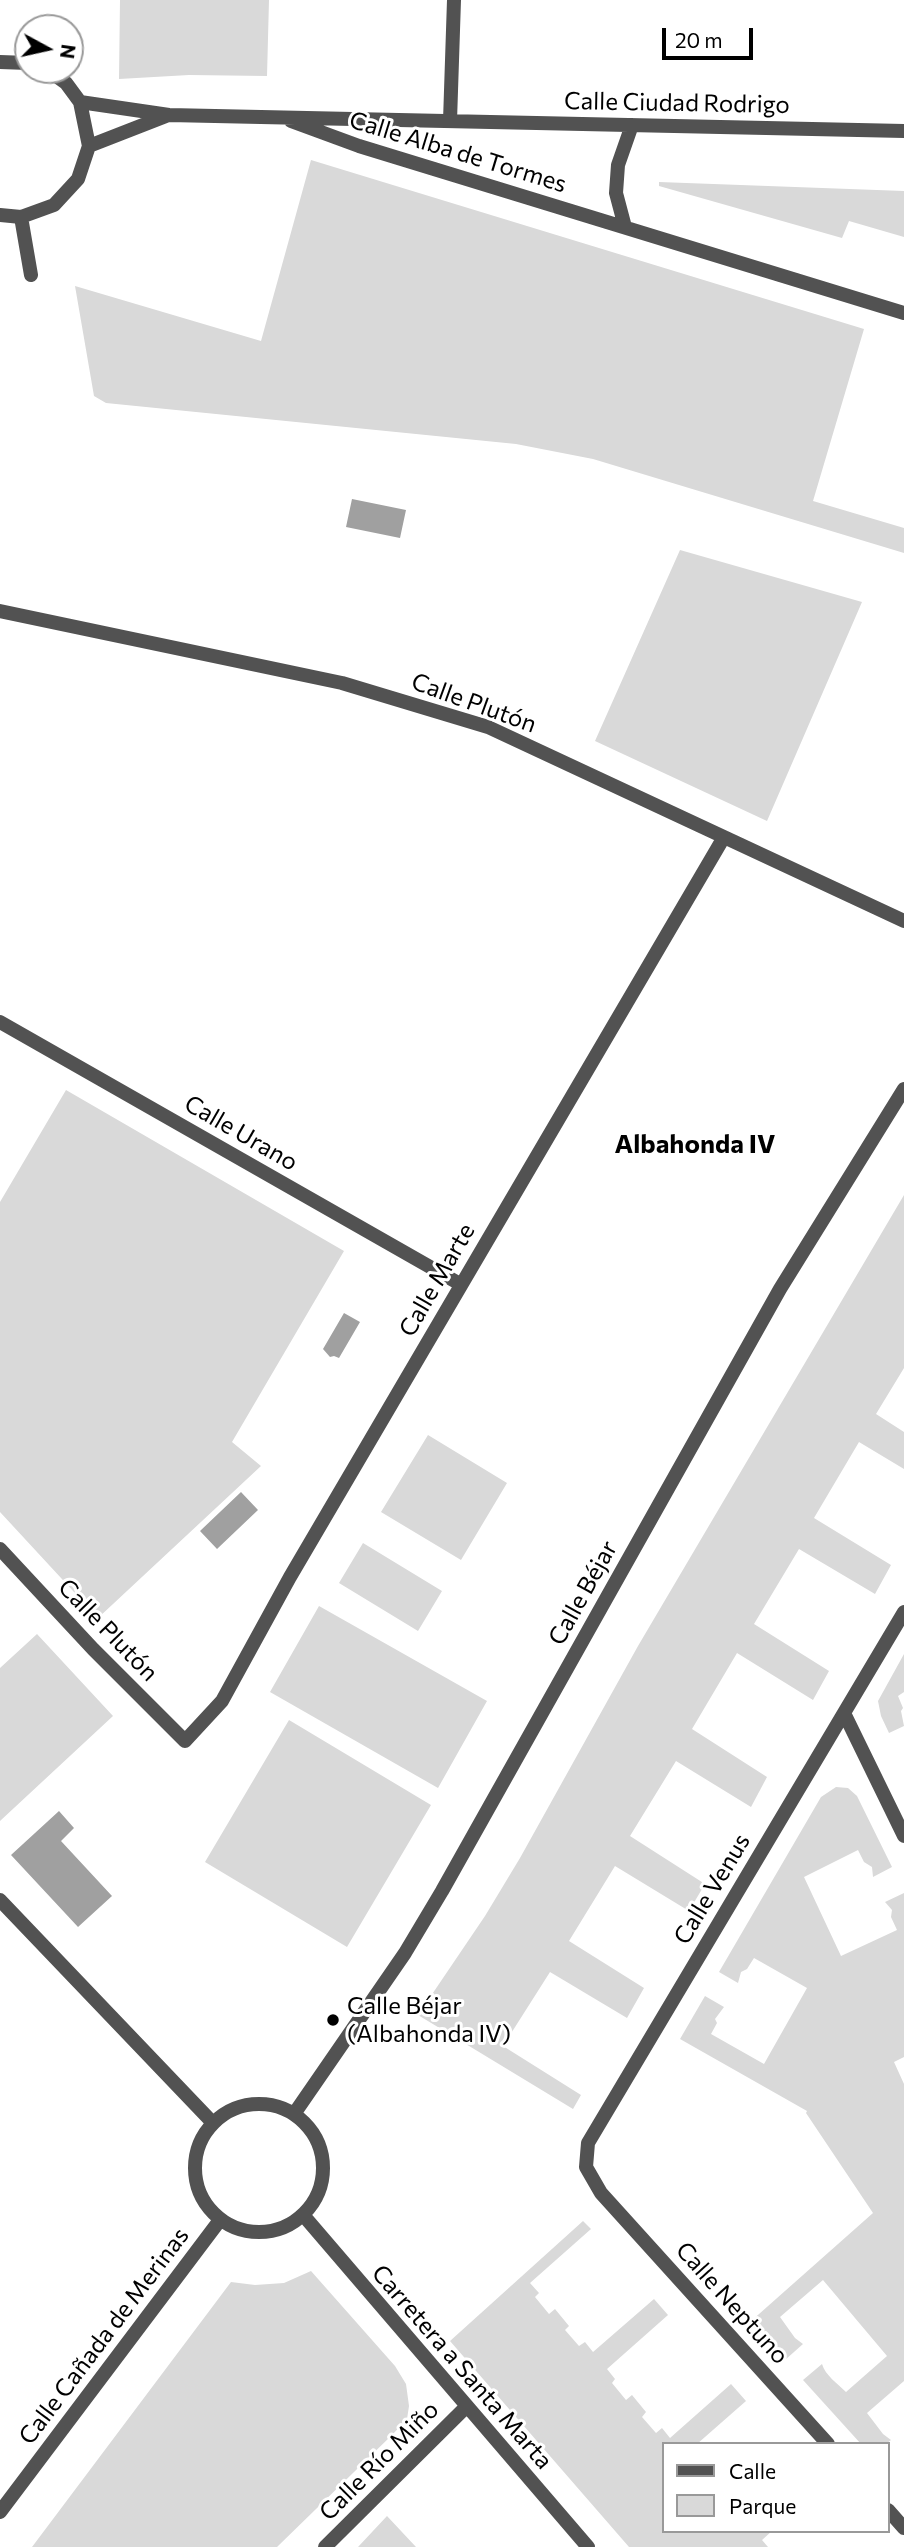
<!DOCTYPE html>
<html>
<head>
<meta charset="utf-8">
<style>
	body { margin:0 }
	#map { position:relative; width:904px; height:2547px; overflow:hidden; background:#fff; font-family:Commissioner,sans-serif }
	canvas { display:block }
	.legend { position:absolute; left:662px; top:2442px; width:228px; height:91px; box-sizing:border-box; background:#fff; border:2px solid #999; margin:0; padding:9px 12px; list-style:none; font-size:21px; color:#000 }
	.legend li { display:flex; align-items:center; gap:14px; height:35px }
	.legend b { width:35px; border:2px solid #999 }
	.north { position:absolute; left:14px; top:14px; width:70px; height:70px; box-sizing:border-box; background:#fff; border:2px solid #999; border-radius:50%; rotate:98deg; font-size:19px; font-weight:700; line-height:28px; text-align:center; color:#000 }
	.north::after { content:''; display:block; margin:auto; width:24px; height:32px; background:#000; clip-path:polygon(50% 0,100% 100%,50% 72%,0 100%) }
	.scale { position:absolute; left:662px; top:28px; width:91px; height:32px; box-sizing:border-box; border:4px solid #000; border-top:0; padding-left:9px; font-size:21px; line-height:24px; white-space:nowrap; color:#000; -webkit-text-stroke:5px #fff; paint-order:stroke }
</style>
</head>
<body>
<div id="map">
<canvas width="904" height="2547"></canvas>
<ul class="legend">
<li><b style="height:9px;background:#525252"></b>Calle</li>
<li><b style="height:19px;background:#d9d9d9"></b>Parque</li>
</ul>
<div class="north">N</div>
<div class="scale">20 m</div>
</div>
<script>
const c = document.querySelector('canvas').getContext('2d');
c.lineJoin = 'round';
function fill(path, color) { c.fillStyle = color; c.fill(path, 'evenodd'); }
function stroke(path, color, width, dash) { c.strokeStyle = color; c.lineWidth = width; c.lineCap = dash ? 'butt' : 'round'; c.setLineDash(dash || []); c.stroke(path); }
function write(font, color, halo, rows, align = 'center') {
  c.font = font + ' Commissioner,sans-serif'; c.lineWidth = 6; c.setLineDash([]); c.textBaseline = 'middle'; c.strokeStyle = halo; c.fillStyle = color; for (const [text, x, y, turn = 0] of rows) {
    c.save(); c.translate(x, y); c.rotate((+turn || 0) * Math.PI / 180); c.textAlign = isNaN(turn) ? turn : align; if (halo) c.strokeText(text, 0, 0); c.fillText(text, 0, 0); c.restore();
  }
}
const green = new Path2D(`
	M120,0H269L267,76L189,75L119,79Z
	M311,160L864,329L813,501L904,528V553L593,459L516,444L106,403L94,396L75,286L261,341Z
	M659,182L904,191V237L849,221L842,238L659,186Z
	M680,550L862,602L767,821L595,741Z
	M66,1090L344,1251L232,1442L261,1466L98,1618L0,1512V1202Z
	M904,1195V1368L876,1414L904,1432V1469L859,1442L814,1518L891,1565L875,1594L799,1549L754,1624L829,1671L813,1700L737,1653L692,1729L767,1777L751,1807L676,1761L630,1836L705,1884L689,1911L615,1866L569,1941L644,1988L627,2018L550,1972L503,2046L581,2095L573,2109L418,2015L485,1916L520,1858L638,1646Z
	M428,1435L507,1483L461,1560L381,1512Z
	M363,1543L442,1591L418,1631L339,1583Z
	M319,1606L487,1701L438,1788L270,1692Z
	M37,1634L113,1716L0,1821V1668Z
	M904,1654V1692L898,1696L903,1708L901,1711L904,1726L889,1733L881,1716L878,1701Z
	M289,1720L431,1805L347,1947L205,1862Z
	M836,1787L848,1788L857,1796L892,1867L873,1877L872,1867L864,1862L858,1850L804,1877L841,1956L897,1930L891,1917L892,1910L885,1902L904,1893V2057L894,2062L904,2084V2381L867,2413L883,2434L891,2440L886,2444H861L803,2380L822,2364C825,2375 838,2384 846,2392L887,2356L823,2280L780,2317L795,2338L803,2344L785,2360L750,2322L873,2213L806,2113L807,2111L680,2039L705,1996L724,2007L715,2019L717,2023L711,2034L764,2064L807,1988L754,1958L747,1969L741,1972L738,1983L719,1972L821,1797Z
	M583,2221L591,2229L530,2283L539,2293L535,2297L549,2314L555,2309L569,2326L565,2330L579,2346L585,2342L593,2352L654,2299L668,2315L607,2369L615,2379L612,2383L626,2400L632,2395L646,2412L642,2417L656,2433L662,2428L670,2438L731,2384L746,2401L697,2444H664V2531H772L762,2540L768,2547H629L450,2341Z
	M311,2271L395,2366L406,2384L409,2406L407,2419L392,2435L277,2547H32L231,2282L255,2285L284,2283Z
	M387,2516L416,2547H358Z`);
const water = new Path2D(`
	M352,499L406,510L400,538L346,527Z
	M344,1313L360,1322L339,1358L334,1356L330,1357L323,1349Z
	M241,1492L258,1510L217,1549L200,1531Z
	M59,1811L74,1828L61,1841L112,1896L78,1927L11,1855Z`);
const minor = new Path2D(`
	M0,62L28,63
	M80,102L169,115L904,131
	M291,121L359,146L904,313
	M450,121L454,0
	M89,146L166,116
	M0,215L21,217L54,205L78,179L89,146L80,102L66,83L48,70
	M21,217L31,275
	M625,227L616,193L618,165L632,125
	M0,611L342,683L488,727L904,921
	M0,1022L460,1284
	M0,1549L93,1649L185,1741L222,1701L290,1577L724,837
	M844,1713L904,1836
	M0,1900L212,2122
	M195 2168a64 64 0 1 1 128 0a64 64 0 1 1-128 0Z
	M294,2114L405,1953L442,1891L780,1289L904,1089
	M304,2216L588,2547
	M828,2444L601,2193L586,2167L588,2143L904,1612
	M888,2510L904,2528
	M0,2512L220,2220
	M325,2547L466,2407`);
const markers = [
	[333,2020,7,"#000"]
];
const streetNames = [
	["Calle Ciudad Rodrigo",677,103,1],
	["Calle Alba de Tormes",458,152,17],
	["Calle Plutón",474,703,20],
	["Calle Urano",241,1133,30],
	["Calle Marte",437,1280,-60],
	["Calle Béjar",583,1593,-61],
	["Calle Plutón",108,1630,46],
	["Calle Venus",712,1889,-59],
	["Calle Neptuno",732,2303,48],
	["Calle Cañada de Merinas",104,2336,-53],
	["Carretera a Santa Marta",462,2367,49],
	["Calle Río Miño",379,2461,-45]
];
const poiNames = [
	["Calle Béjar",347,2006],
	["(Albahonda IV)",347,2034]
];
const neighbourhoodNames = [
	["Albahonda IV",695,1144]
];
fill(green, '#d9d9d9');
fill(water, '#a0a0a0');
stroke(minor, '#525252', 14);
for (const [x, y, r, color] of markers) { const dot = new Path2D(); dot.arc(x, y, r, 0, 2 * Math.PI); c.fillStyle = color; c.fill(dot); stroke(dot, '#fff', 2.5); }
write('24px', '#000', '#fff', streetNames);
write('24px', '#000', '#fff', poiNames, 'left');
write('bold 26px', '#000', '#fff', neighbourhoodNames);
</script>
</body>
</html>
